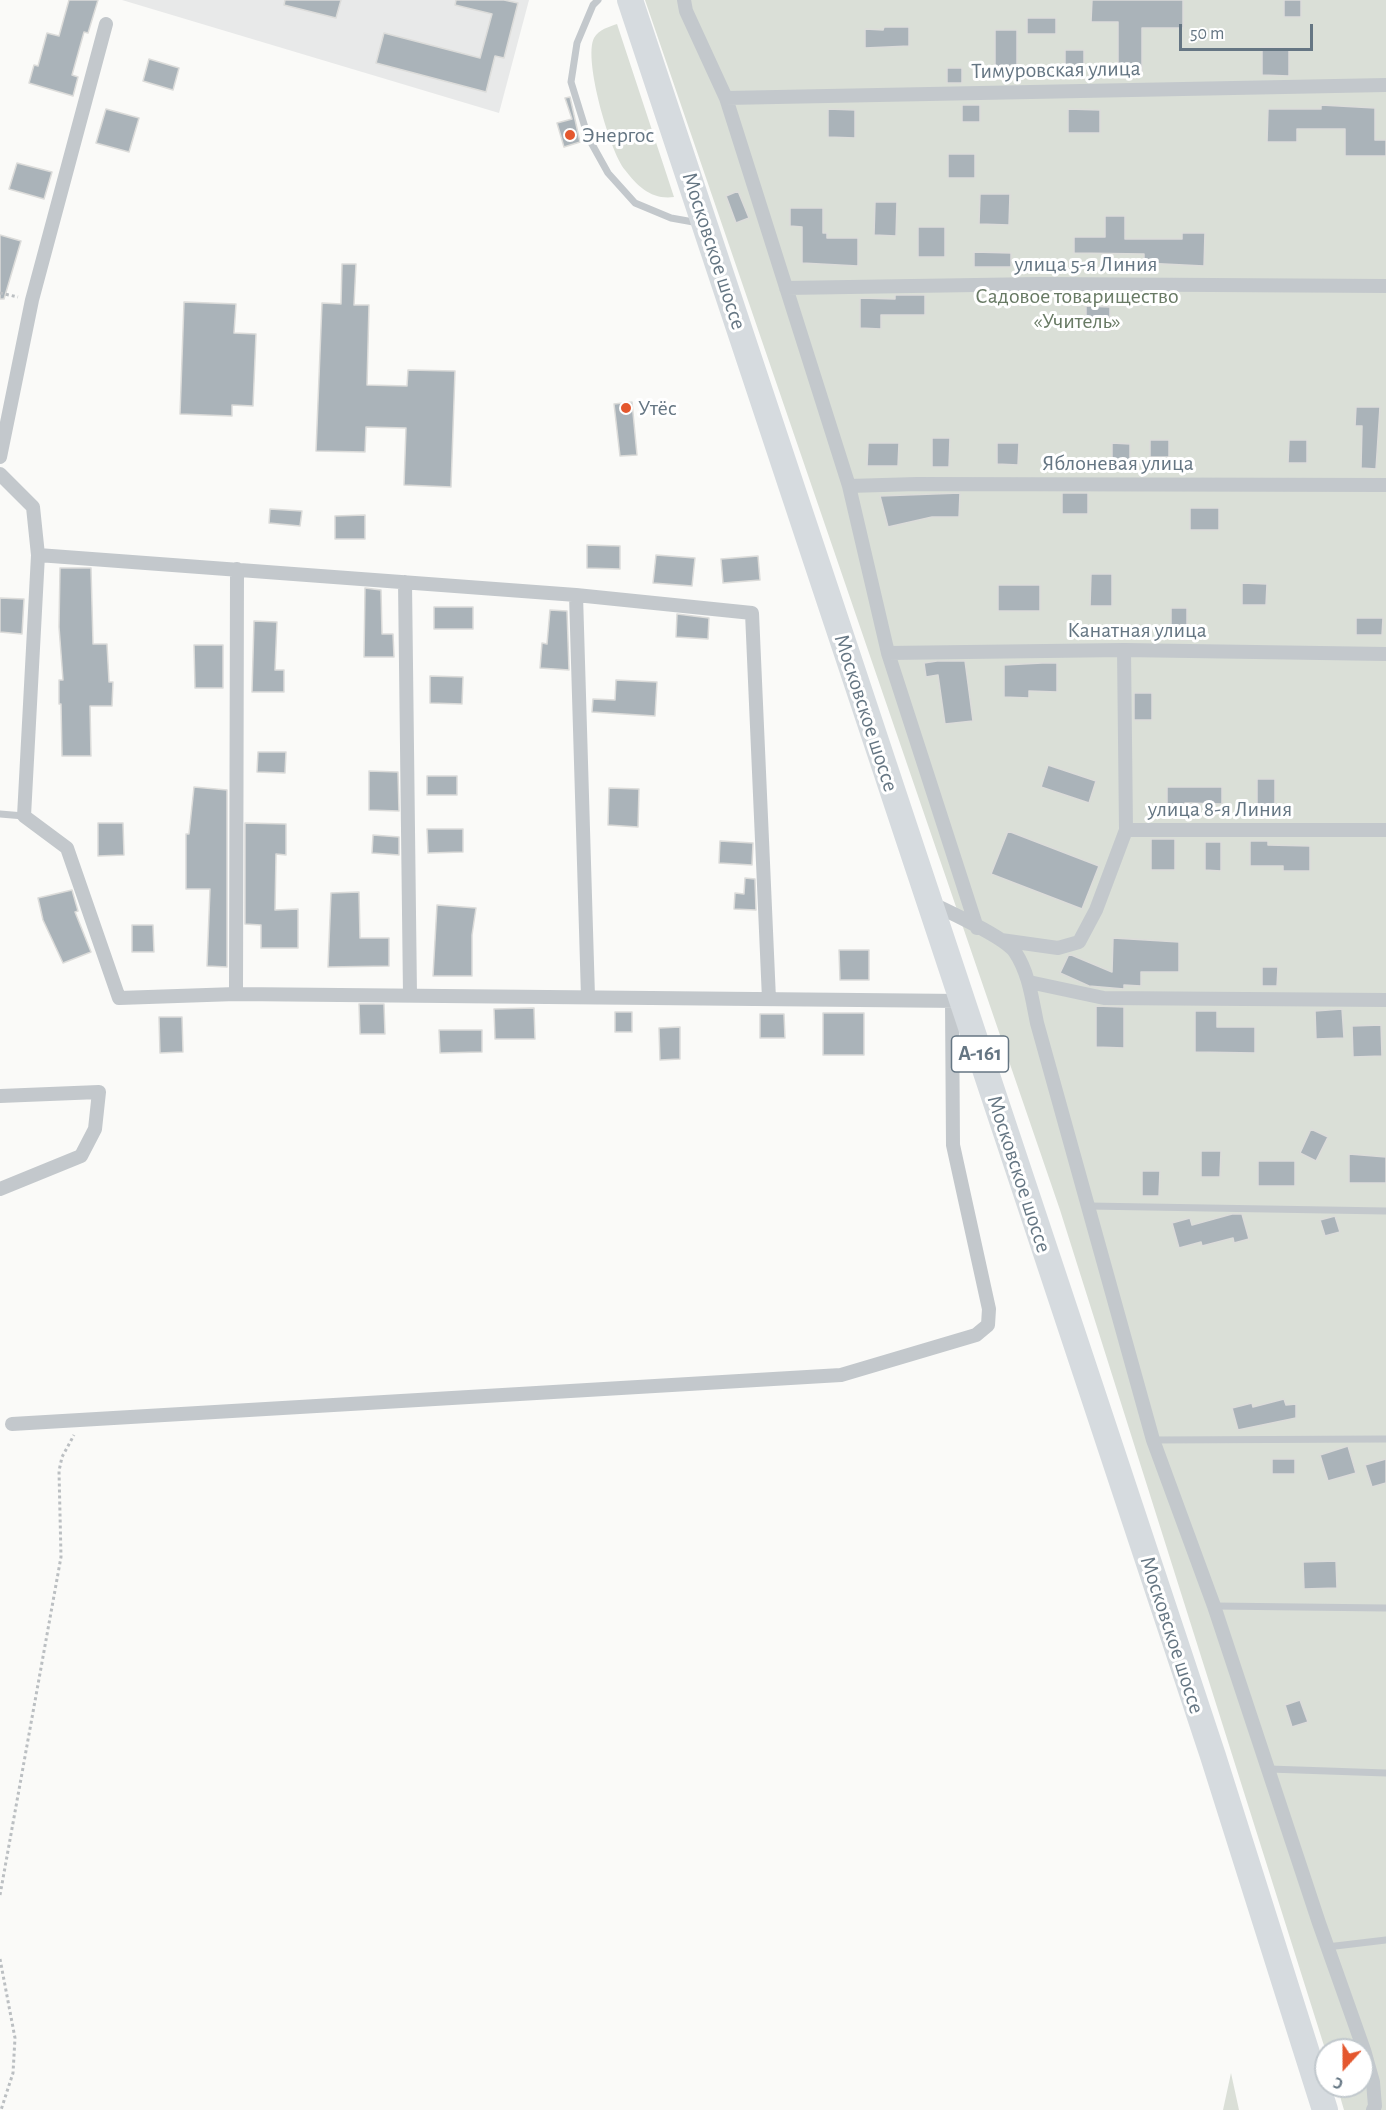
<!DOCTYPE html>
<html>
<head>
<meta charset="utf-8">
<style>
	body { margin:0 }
	#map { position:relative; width:1386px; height:2110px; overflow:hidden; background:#fafaf8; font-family:"Alegreya Sans",sans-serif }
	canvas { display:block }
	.north { position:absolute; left:1314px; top:2038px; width:60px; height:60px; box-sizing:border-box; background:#fff; border:2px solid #c1c8cd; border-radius:50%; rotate:201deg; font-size:16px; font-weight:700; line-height:24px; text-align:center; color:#657683 }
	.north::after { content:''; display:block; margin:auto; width:21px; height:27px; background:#e4572e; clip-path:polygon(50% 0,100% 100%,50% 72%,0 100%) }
	.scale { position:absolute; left:1179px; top:24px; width:134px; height:27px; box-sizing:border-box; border:3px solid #657683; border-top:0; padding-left:8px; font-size:18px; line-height:21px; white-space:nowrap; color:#657683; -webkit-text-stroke:4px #fff; paint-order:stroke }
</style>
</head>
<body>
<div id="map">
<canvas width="1386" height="2110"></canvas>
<div class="north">С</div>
<div class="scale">50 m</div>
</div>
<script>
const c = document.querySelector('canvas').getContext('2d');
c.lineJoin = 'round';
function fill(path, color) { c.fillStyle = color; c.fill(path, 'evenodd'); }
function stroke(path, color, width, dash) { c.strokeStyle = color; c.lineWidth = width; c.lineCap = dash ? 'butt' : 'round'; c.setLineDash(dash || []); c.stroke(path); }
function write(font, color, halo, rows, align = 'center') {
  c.font = font + ' "Alegreya Sans",sans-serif'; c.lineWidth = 6; c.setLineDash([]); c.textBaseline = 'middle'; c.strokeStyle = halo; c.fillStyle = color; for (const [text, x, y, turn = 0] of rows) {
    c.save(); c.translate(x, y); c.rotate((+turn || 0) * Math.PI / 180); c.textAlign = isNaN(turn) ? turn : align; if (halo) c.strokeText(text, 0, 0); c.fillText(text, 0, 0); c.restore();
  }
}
const built = new Path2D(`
	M122,0H529L499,113Z`);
const green = new Path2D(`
	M645,0H1386V2110H1344L1337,2086H1362V2050L1326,2052L1060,1210Z
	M617,24L674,197C652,200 638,187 625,170C610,152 583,59 594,38C599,29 609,27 617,24Z
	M1231,2073L1239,2110H1223Z`);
const building = new Path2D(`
	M69,0H98L88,33L84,32L72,75L78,77L73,96L29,83L34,65L38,66L47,33L59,36Z
	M285,0H341L336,18L284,5Z
	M456,0H504L518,3L504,58L495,56L486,92L376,63L384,33L480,58L492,14L455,5Z
	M1092,0H1183V28H1142V76L1118,75V22H1091Z
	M1284,0H1301V17H1284Z
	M1027,18H1056V34H1027Z
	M884,27H909V46L865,48V29L883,30Z
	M995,30H1017V76H995Z
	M1262,47L1289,48V76L1262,75Z
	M1065,50H1084V76L1065,75Z
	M149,59L179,68L173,90L143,81Z
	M947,68H962V83H947Z
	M570,97L580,142L564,147L557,123L572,119L565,98Z
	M962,105H980V122H962Z
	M1321,105L1375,108V140H1386V156H1345V129H1297V142H1267L1268,109H1321Z
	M106,109L139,118L129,152L96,143Z
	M828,109L855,110V138L828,137Z
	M1068,109L1100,110V133H1068Z
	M948,154H975V178H948Z
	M17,163L52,172L44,199L9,189Z
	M738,191L749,218L736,223L726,196Z
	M980,194H1010L1009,225L979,224Z
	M875,202H897L896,236L874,235Z
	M790,208H823V233H827V238H858V266L802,263V227L790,226Z
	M1105,216H1125V239H1182V233H1205L1204,266L1144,263V254L1074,253V237H1105Z
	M918,227H945V257H918Z
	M0,235L21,241L4,299H0Z
	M974,252L1011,253V267H974Z
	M342,264H356L354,305H369L367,385L407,386L408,370L455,371L451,487L404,485L406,428L366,427L365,452L316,451L322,303L341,304Z
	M895,295H925V315H881V329L860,328V298L895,299Z
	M184,302L236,304L234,333L256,334L253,406L232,405V416L180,414Z
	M1086,306L1110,307V331H1086Z
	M632,402L637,455L620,456L614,404Z
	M1356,407H1380L1376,469L1361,468L1362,426H1355Z
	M932,438H950L949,467H932Z
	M1150,440H1169V457H1150Z
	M1289,440H1307V463H1288Z
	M868,443H899L898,466H867Z
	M997,443H1019L1018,465L997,464Z
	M1112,443L1130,444V460H1112Z
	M960,493L959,517H932L888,527L880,496Z
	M1062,493H1088V514H1062Z
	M1190,508H1219V530H1190Z
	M270,509L302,511L300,526L269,523Z
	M365,515V539H335V516Z
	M587,545L620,546V569L587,568Z
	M656,555L695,558L692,586L653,583Z
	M758,556L760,580L723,583L721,559Z
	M60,568H91L93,644H107L109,682H113L112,706H90L91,756H62L61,704H59V680H63L59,627Z
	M1091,574H1112V606H1090Z
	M1242,583L1267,584L1266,605H1242Z
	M998,585H1040V611H998Z
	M365,588L381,590L382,634H393L394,657H364Z
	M0,598L24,599L22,634L0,632Z
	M434,607H473V629H434Z
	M1171,608H1187V640L1171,639Z
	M550,610L567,611L569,670L540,668L542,643L547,644Z
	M677,614L709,618L708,639L676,637Z
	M1356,618H1383L1382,635H1356Z
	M254,621L277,622L275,670H284V692H252Z
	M194,645H223V688H195Z
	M937,661H965L973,721L945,724L938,675L926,677L924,663Z
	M1042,663H1057V692L1029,691V698L1004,697V665Z
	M430,676L463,677L462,704L430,703Z
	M616,680L657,682L655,716L592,712L593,699L615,700Z
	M1134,693H1152V720H1134Z
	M258,752H286L285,773L257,772Z
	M1048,765L1096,781L1089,803L1041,787Z
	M369,771L398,772L399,811L369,810Z
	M427,776H457V795H427Z
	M1257,779H1275V810L1257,809Z
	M194,787L227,790V967L207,966L210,889H186V834H189Z
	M1167,787H1222V804L1185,803V813L1167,812Z
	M609,788L639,789L638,827L608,825Z
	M98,823H123L124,855L98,856Z
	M245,823L286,824V855L276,854L275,910L298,909V948H261V925L245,924Z
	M427,829H463V852L428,853Z
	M1008,831L1099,866L1082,909L991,874Z
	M373,835L399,837V855L372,853Z
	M1151,839H1175V870H1151Z
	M720,841L753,843L752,865L719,863Z
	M1250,841H1268V845L1310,846V871H1283V866H1250Z
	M1205,842H1221V871L1205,870Z
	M745,878L755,879L756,910L734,909L735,893L744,894Z
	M72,890L78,911L75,912L91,952L63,963L43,920L38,898Z
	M359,892L360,938H389V966L328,967L331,893Z
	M437,905L476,908L472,935V976H433Z
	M132,925H153L154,952H132Z
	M1113,938L1179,942V972H1141V986L1124,985V989L1089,986L1060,973L1069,954L1112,972Z
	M839,950H869V980H840Z
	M1262,967H1278L1277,986H1262Z
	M359,1004H384L385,1034H360Z
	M1096,1006L1124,1007V1048L1096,1047Z
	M534,1008L535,1039H495L494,1009Z
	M1342,1009L1344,1038L1316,1039L1315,1011Z
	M1195,1011H1217V1027H1255V1053L1195,1052Z
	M615,1012H632V1032H615Z
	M823,1013H864V1055H823Z
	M760,1014H784L785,1038H760Z
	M159,1017H182L183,1052L160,1053Z
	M1381,1025L1382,1056L1353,1057L1352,1026Z
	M680,1027V1059L660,1060L659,1028Z
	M439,1030H482V1052L440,1053Z
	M1311,1129L1328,1137L1316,1161L1300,1153Z
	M1201,1151H1221L1220,1177H1201Z
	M1349,1154L1386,1157V1183H1349Z
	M1258,1161H1295V1186H1258Z
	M1142,1171H1160L1159,1196H1142Z
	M1232,1214H1242L1249,1239L1234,1243L1233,1238L1202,1246L1201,1242L1179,1248L1172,1223L1190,1218L1192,1225Z
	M1335,1216L1340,1232L1325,1236L1320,1220Z
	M1284,1399L1286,1405L1296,1404V1418L1238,1430L1232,1408L1252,1403L1253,1407Z
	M1348,1446L1356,1473L1328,1481L1320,1455Z
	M1272,1459H1295V1474H1272Z
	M1386,1459V1483L1372,1487L1365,1465Z
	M1336,1561L1337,1588L1304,1589L1303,1562Z
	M1300,1700L1308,1722L1292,1727L1285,1705Z`);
const path = new Path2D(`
	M0,293L18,297
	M0,1895L61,1557L59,1471L62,1457L74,1435
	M0,1959L15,2038L13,2073L1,2110`);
const lane = new Path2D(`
	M598,0L593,5L577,43L571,82L588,137L608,173L635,203L671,218L699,223
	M0,814L24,816
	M1089,1206L1386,1211
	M1153,1440L1386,1439
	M1215,1606L1386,1608
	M1269,1769L1386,1773
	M1327,1947L1386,1940`);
const street = new Path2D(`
	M684,0L686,11L726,98L849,486L888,653L977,928
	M726,98L1386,85
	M786,288L1039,284L1386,286
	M0,457L32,300L106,24
	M0,474L33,507L38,555L24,816L67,848L119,998L236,994L962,1001
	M849,486L917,484L1386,485
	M38,555L576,595L752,613L769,999
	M405,582L410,995
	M576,595L588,997
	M1124,650L1126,830H1386
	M888,653L1124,650L1386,654
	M931,903C949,912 1005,937 1015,952C1029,973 1032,999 1037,1023L1153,1440L1214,1606L1319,1923L1364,2050L1373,2082L1375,2106L1373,2110
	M1001,940L1058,948L1079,942L1096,910L1126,830
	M1029,982L1104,998L1386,1000
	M236,994L237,569
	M0,1096L99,1092L95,1129L81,1156L0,1189
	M12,1424L841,1375L976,1335L988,1325L989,1309L953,1145L952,1002`);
const highway = new Path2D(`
	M630,0L1213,1756L1325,2110`);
const markers = [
	[570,135,6,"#e4572e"],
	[626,408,6,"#e4572e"]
];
const shields = [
	[980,1054,57]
];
const shieldNames = [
	["А-161",980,1054]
];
const streetNames = [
	["Тимуровская улица",1056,70,-1],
	["Московское шоссе",714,251,72],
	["улица 5-я Линия",1086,264],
	["Яблоневая улица",1118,463],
	["Канатная улица",1137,630],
	["Московское шоссе",866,713,72],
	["улица 8-я Линия",1220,809],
	["Московское шоссе",1019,1174,72],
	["Московское шоссе",1172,1635,72]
];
const poiNames = [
	["Энергос",582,135],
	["Утёс",638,408]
];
const parkNames = [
	["Садовое товарищество",1077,296],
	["«Учитель»",1077,321]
];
fill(built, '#e8e9e9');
fill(green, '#dadfd7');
fill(building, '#aab3b9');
stroke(building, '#dcdcda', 1.5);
stroke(path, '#bbbfc2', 3, [3, 3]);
stroke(lane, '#c3c8cc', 7);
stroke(street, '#c3c8cc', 14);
stroke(highway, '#d6dbdf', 26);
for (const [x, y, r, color] of markers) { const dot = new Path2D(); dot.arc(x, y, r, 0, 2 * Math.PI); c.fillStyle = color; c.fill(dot); stroke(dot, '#fff', 2); }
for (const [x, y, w] of shields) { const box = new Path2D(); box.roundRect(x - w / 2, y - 18, w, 36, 4.5); c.fillStyle = '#fff'; c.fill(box); stroke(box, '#657683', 1.5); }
write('bold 21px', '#657683', null, shieldNames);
write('22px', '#657683', '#fff', streetNames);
write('22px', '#657683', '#fff', poiNames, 'left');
write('22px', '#687a64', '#fff', parkNames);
</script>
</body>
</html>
